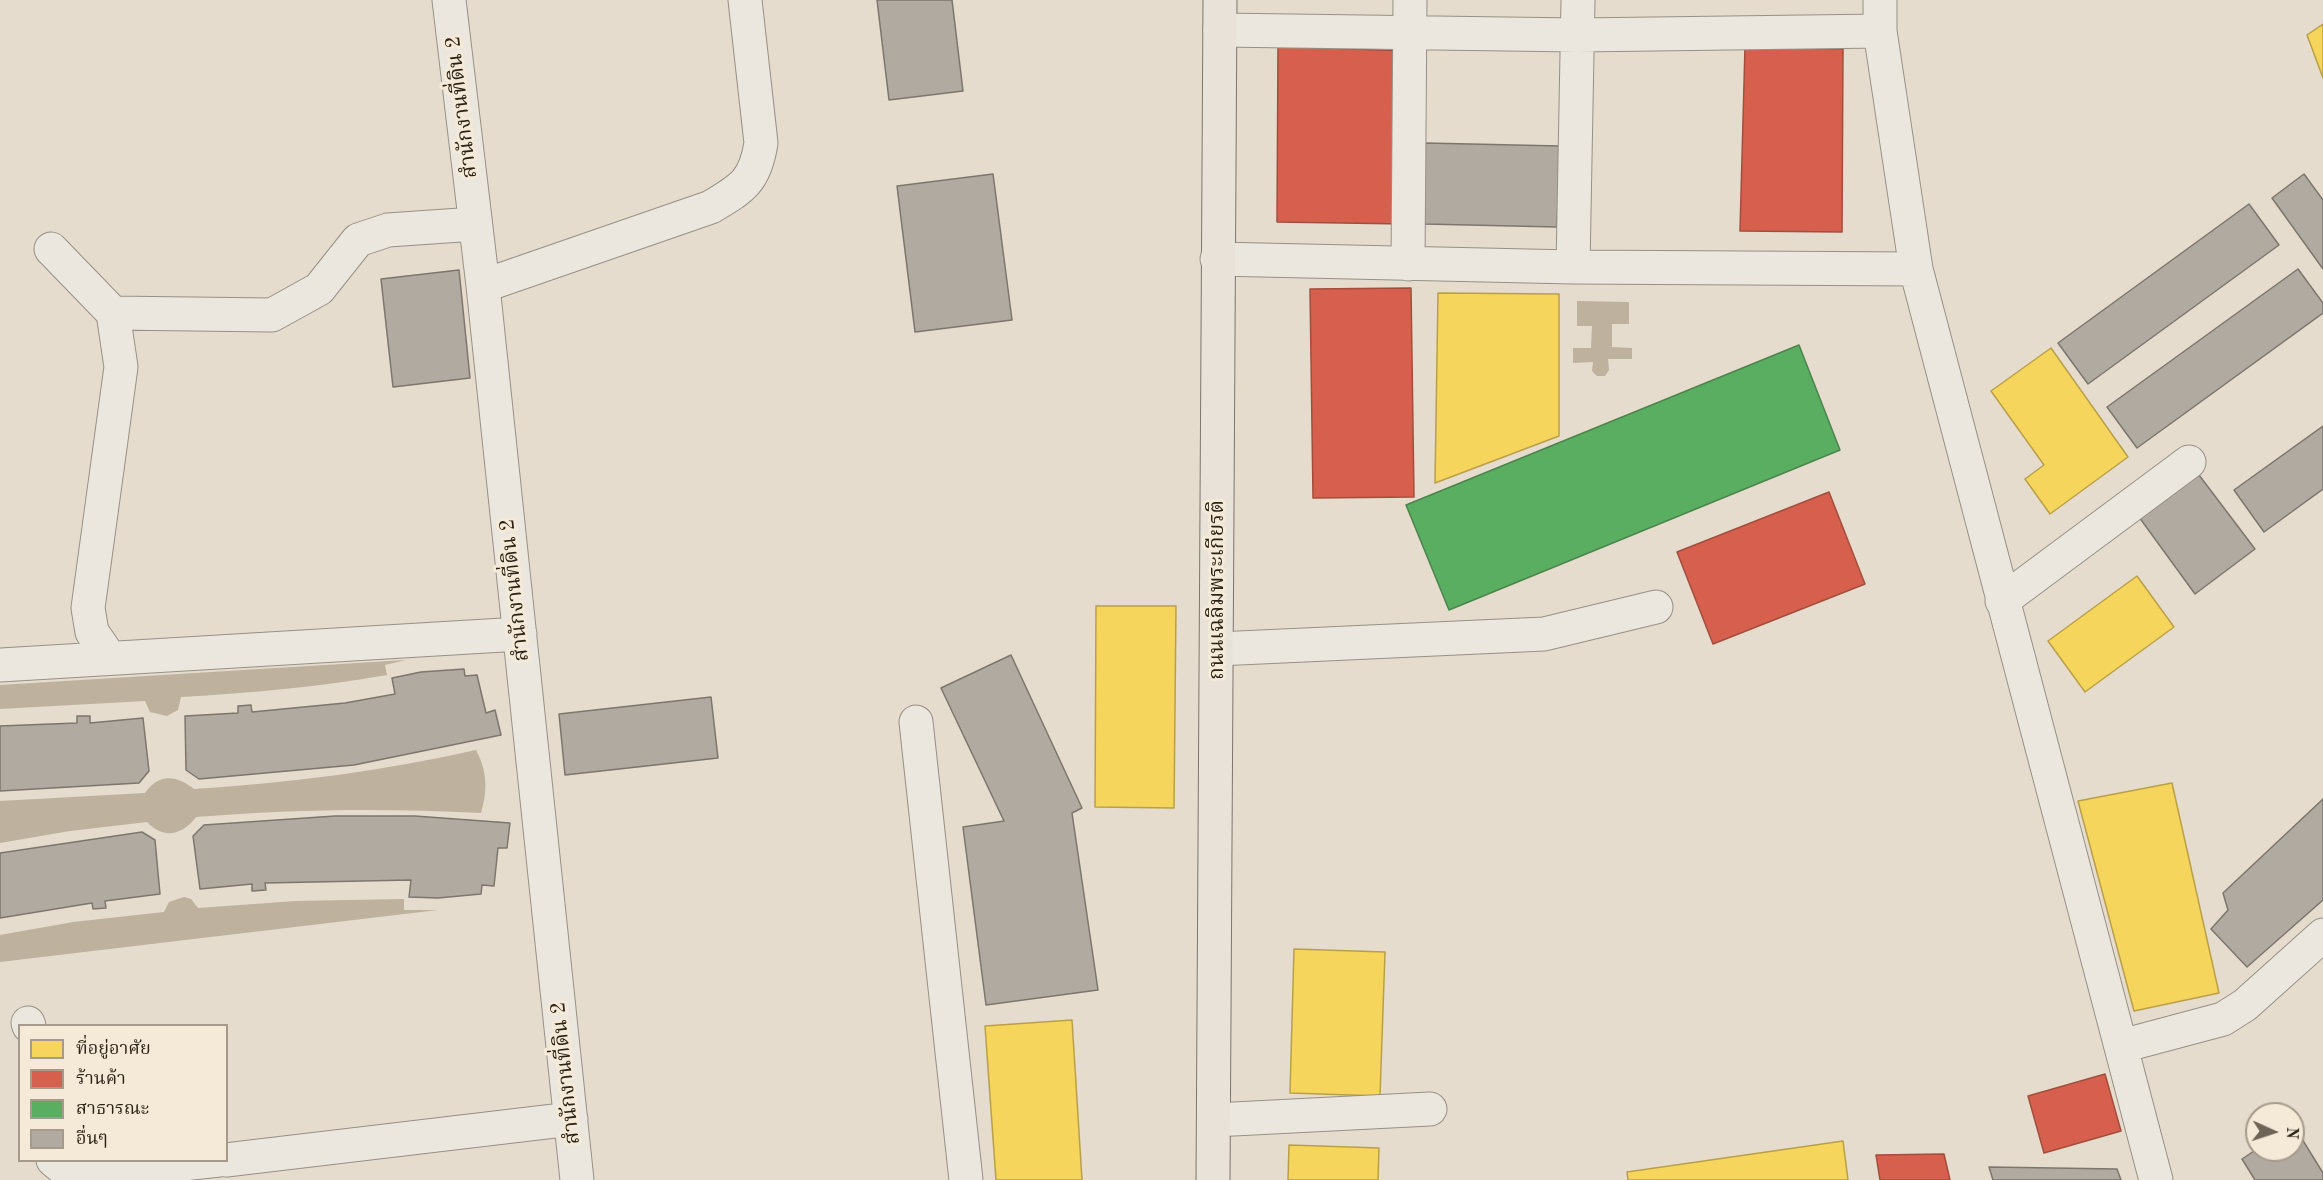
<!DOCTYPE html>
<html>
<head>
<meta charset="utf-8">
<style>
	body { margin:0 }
	#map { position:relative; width:2323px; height:1180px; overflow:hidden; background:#e5dccd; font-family:"Old Standard TT","Noto Serif Thai",serif }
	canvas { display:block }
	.legend { position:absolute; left:18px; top:1024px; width:210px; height:138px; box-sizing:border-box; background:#f5ead8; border:2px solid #a59a8b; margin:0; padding:8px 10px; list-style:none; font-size:18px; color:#2c2318 }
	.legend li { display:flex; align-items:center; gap:12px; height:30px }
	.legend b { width:30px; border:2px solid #a59a8b }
	.north { position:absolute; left:2245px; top:1102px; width:60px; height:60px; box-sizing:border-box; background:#f5ead8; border:2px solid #a59a8b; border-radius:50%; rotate:93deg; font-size:16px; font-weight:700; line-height:24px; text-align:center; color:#2c2318 }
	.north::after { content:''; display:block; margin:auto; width:21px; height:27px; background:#6d6457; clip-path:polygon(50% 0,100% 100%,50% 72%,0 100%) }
</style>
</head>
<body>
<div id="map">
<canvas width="2323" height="1180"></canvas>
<ul class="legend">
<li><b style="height:16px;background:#f6d55c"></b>ที่อยู่อาศัย</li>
<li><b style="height:16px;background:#d6604d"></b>ร้านค้า</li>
<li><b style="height:16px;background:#5aae61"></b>สาธารณะ</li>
<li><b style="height:16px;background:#b1aaa0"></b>อื่นๆ</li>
</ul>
<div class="north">N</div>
</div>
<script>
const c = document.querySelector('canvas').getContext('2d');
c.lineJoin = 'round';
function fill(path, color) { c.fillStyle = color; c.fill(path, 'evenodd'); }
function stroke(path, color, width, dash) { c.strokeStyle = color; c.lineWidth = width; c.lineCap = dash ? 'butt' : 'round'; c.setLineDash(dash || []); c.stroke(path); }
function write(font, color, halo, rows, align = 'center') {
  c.font = font + ' "Old Standard TT","Noto Serif Thai",serif'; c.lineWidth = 6; c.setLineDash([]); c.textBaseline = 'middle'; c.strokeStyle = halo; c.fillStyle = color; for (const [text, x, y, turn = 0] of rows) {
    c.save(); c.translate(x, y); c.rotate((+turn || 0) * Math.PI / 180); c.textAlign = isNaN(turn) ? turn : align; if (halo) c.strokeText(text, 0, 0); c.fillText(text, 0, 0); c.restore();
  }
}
const water = new Path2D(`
	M1577,301L1629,302V324H1612V347L1632,348V359H1608L1609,370L1605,376H1597L1592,371L1593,362L1573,363V348H1591L1592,326H1577Z
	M406,660L385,665L387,675C318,687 251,693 181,697L178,710L167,716L150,712L145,701L0,709V685Z
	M476,750C487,771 488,789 481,813C385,808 292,809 196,817C182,836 163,839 147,822L70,831L0,843V801L145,793C159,773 176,775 194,789C290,783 383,771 476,750Z
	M184,897L191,899L198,908L296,901L404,899V910H438L0,962V935L73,922L164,912L169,902Z`);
const homes = new Path2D(`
	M2323,24V78L2307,35Z
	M1438,293L1559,294V436L1435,483Z
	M2051,348L2128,457L2050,514L2025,479L2044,465L1991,391Z
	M2137,576L2174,627L2085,692L2048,641Z
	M1096,606H1176L1174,808L1095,807Z
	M2172,783L2219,993L2134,1011L2078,801Z
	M1294,949L1385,952L1380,1096L1290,1093Z
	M1072,1020L1082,1180H996L985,1026Z
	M1843,1141L1848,1180H1628L1627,1172Z
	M1289,1145L1379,1148L1378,1180H1288Z`);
const shops = new Path2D(`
	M1278,46L1404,51L1405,224L1277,222Z
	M1745,47L1843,49L1842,232L1740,231Z
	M1411,288L1414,497L1313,498L1310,289Z
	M1829,492L1865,584L1713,644L1677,552Z
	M2105,1074L2121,1131L2044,1153L2028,1096Z
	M1944,1154L1950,1180H1880L1876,1155Z`);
const public = new Path2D(`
	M1799,345L1840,450L1449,610L1406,505Z`);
const building = new Path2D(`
	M877,0H952L963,91L889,100Z
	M1425,143L1560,146L1557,227L1424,224Z
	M993,174L1012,320L915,332L897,186Z
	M2304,174L2323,200V269L2272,198Z
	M2249,204L2279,245L2088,384L2058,343Z
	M2298,269L2323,303V313L2137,448L2107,407Z
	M459,270L470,378L393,387L381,279Z
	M2323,426V489L2264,532L2234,490Z
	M2199,475L2255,549L2195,594L2139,517Z
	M1011,655L1082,808L1072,813L1098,990L986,1005L963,827L1004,821L941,688Z
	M464,669L465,676L477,675L486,713L495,710L501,735L354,765L199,779L186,770L185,716L238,713V706L251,705L252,712L345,703L395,694L392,678L421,672Z
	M711,697L718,758L565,775L559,714Z
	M77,716H90V723L143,718L149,771L139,783L0,791V726L77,723Z
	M2323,799V900L2247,967L2211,929L2228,910L2223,893Z
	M335,816H415L510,823L507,848H498L494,886L482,885L481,894L438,898L409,897L411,880L265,883L266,890L252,891V884L200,889L193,836L204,825Z
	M142,832L155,840L160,894L105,901L106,908L93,909L92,903L0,918V853Z
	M2294,1126L2323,1173V1180H2255L2242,1159L2257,1149L2293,1150Z
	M1989,1167L2117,1169L2121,1180H1993Z`);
const minor = new Path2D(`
	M449,0L483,286L577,1180
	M1880,0V31L1916,269L2156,1180
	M1220,30L1578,35L1880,31
	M51,249L113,313L121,367L88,608L92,632L110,658
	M1217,259L1573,267L1916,269
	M1408,264L1410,0
	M1573,267L1578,0
	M483,286L711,207C743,188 755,181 761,143L745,0
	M113,313L272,315L319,289L358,240L388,230L475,224
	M2002,601L2189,462
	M1217,649L1544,634L1656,607
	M0,665L520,634
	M916,722L966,1180
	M28,1023L29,1026
	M2122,1046L2223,1019L2245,1005L2323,935
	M1214,1120L1430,1109
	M53,1160L64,1169L86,1175L219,1160
	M226,1160L571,1119`);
const major = new Path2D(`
	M1213,1180L1220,0`);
const streetNames = [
	["สำนักงานที่ดิน 2",462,107,-97],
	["สำนักงานที่ดิน 2",515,590,-96],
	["ถนนเฉลิมพระเกียรติ",1217,590,-90],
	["สำนักงานที่ดิน 2",566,1073,-96]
];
fill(water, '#beb19d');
fill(homes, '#f6d55c');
stroke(homes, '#b9a048', 1.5);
fill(shops, '#d6604d');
stroke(shops, '#a34e3d', 1.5);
fill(public, '#5aae61');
stroke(public, '#4c844b', 1.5);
fill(building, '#b1aaa0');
stroke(building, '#7c766d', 1.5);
stroke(minor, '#969086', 35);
stroke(major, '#7c766d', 35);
stroke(minor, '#ebe6de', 33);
stroke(major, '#e8e2d9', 33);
write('21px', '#2c2318', '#f5ead8', streetNames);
</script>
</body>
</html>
